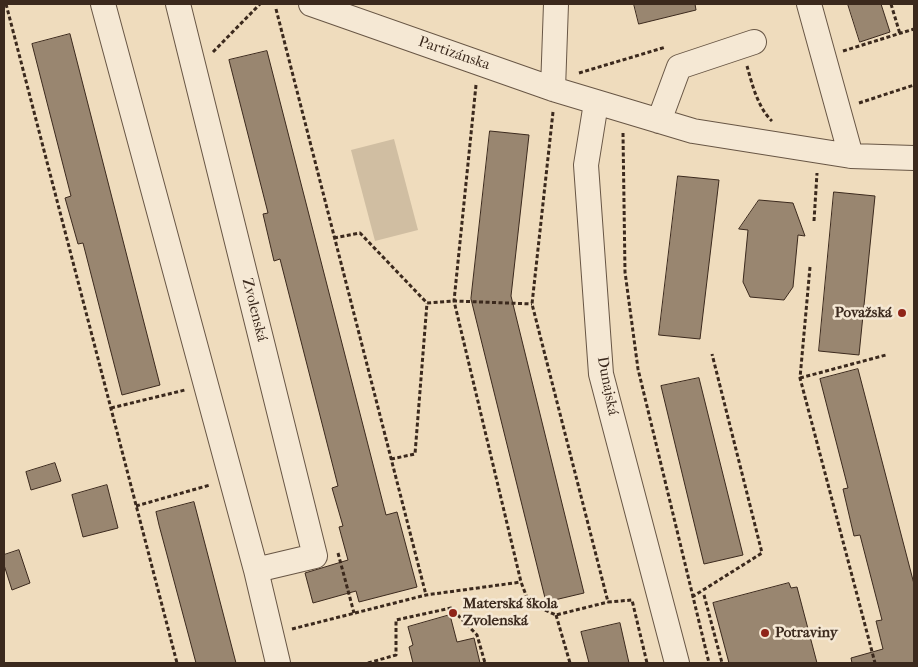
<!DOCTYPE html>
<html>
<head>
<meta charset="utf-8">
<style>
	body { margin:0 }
	#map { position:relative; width:918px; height:667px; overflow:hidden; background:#efdcbd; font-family:"IM FELL French Canon",serif }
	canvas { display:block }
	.frame { position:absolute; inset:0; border:5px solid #3b291d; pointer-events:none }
</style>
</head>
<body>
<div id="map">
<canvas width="918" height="667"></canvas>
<div class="frame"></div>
</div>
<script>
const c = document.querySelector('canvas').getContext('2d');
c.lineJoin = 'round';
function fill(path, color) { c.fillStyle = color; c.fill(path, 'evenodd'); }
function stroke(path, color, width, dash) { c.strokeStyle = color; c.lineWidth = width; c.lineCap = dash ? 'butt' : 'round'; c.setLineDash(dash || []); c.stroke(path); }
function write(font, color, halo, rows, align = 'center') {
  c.font = font + ' "IM FELL French Canon",serif'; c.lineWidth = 5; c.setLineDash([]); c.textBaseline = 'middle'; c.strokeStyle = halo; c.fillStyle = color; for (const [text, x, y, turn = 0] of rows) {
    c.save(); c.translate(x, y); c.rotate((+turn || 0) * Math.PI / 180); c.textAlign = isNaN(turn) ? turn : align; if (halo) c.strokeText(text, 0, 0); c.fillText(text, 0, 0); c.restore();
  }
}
const green = new Path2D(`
	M394,139L418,230L375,241L351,150Z`);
const building = new Path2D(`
	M634,4H695L696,10L639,24Z
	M848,4H881L890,32L860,42Z
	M70,34L160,385L122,395L83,243L78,244L65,198L71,196L32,44Z
	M267,51L386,515L397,512L417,587L359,602L356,591L313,603L305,573L348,560L339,527L343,526L332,488L338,486L280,259L274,261L263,214L268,213L229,60Z
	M490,131L529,135L511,296L584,593L546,602L471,299Z
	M678,176L719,180L700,339L659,335Z
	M834,192L875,196L859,355L819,351Z
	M759,200L793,203L805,236L798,235L793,287L784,300L750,297L743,282L748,230L739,229Z
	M858,369L914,584V663H852L851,658L883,649L876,621L882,620L860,535L854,536L843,489L848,488L820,379Z
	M699,378L743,555L704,564L661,386Z
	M55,463L61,481L31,490L26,472Z
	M107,485L118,528L83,537L72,495Z
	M194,502L217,590L236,663H196L159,525L156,512Z
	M19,550L30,583L12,590L4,565V555Z
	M789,583L791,588L797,587L817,663H729L713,603Z
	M450,615L457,642L474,638L480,663H413L409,647L413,645L408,627Z
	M620,623L629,663H589L581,632Z`);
const path = new Path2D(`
	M6,4L177,663
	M891,4L900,34
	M276,9L426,595
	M843,51L914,29
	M213,52L260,4
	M747,66C752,84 758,108 772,121
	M579,73L666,47
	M476,85L454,301L521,582L529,603L556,615L608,602
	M859,103L914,85
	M553,112L532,304L608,602L632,600L647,663
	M623,133L625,272L638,369L709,663
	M814,221L817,173
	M334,238L360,233L427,303L454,301L532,304
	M810,267L800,378L875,663
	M800,378L886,355
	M111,408L185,390
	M391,459L415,454L427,303
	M136,506L210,485
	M338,553L354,613
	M704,595L722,663
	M692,597L762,553L712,354
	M556,615L570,663
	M292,629L426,595L521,582
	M368,663L396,655V620L451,608L477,635L485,663`);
const street = new Path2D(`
	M103,4L256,570L278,663
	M178,4L315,556L256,570
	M311,4L553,89L693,131L851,156L914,158
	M809,4L851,156
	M553,89L556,4
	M596,103L586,165L601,374L677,663
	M659,121L679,67L754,42`);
const markers = [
	[902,313,5,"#8f2418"],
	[453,613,5,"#8f2418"],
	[765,633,5,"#8f2418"]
];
const streetNames = [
	["Partizánska",454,54,19],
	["Zvolenská",254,310,76],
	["Dunajská",607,386,79]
];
const poiNames = [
	["Považská",892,313,"right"],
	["Materská škola",463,604],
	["Zvolenská",463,621],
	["Potraviny",775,633]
];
fill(green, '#d0bea2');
fill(building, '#998670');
stroke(building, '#3b291d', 1);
stroke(street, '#685645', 26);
stroke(path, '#3b291d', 3, [4, 2.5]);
stroke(street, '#f5e8d4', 24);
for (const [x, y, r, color] of markers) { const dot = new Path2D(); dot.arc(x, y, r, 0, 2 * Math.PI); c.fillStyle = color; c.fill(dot); stroke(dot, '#f5e8d4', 2); }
write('15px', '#3b291d', '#f5e8d4', streetNames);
write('bold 15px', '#3b291d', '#f5e8d4', poiNames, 'left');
</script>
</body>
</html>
